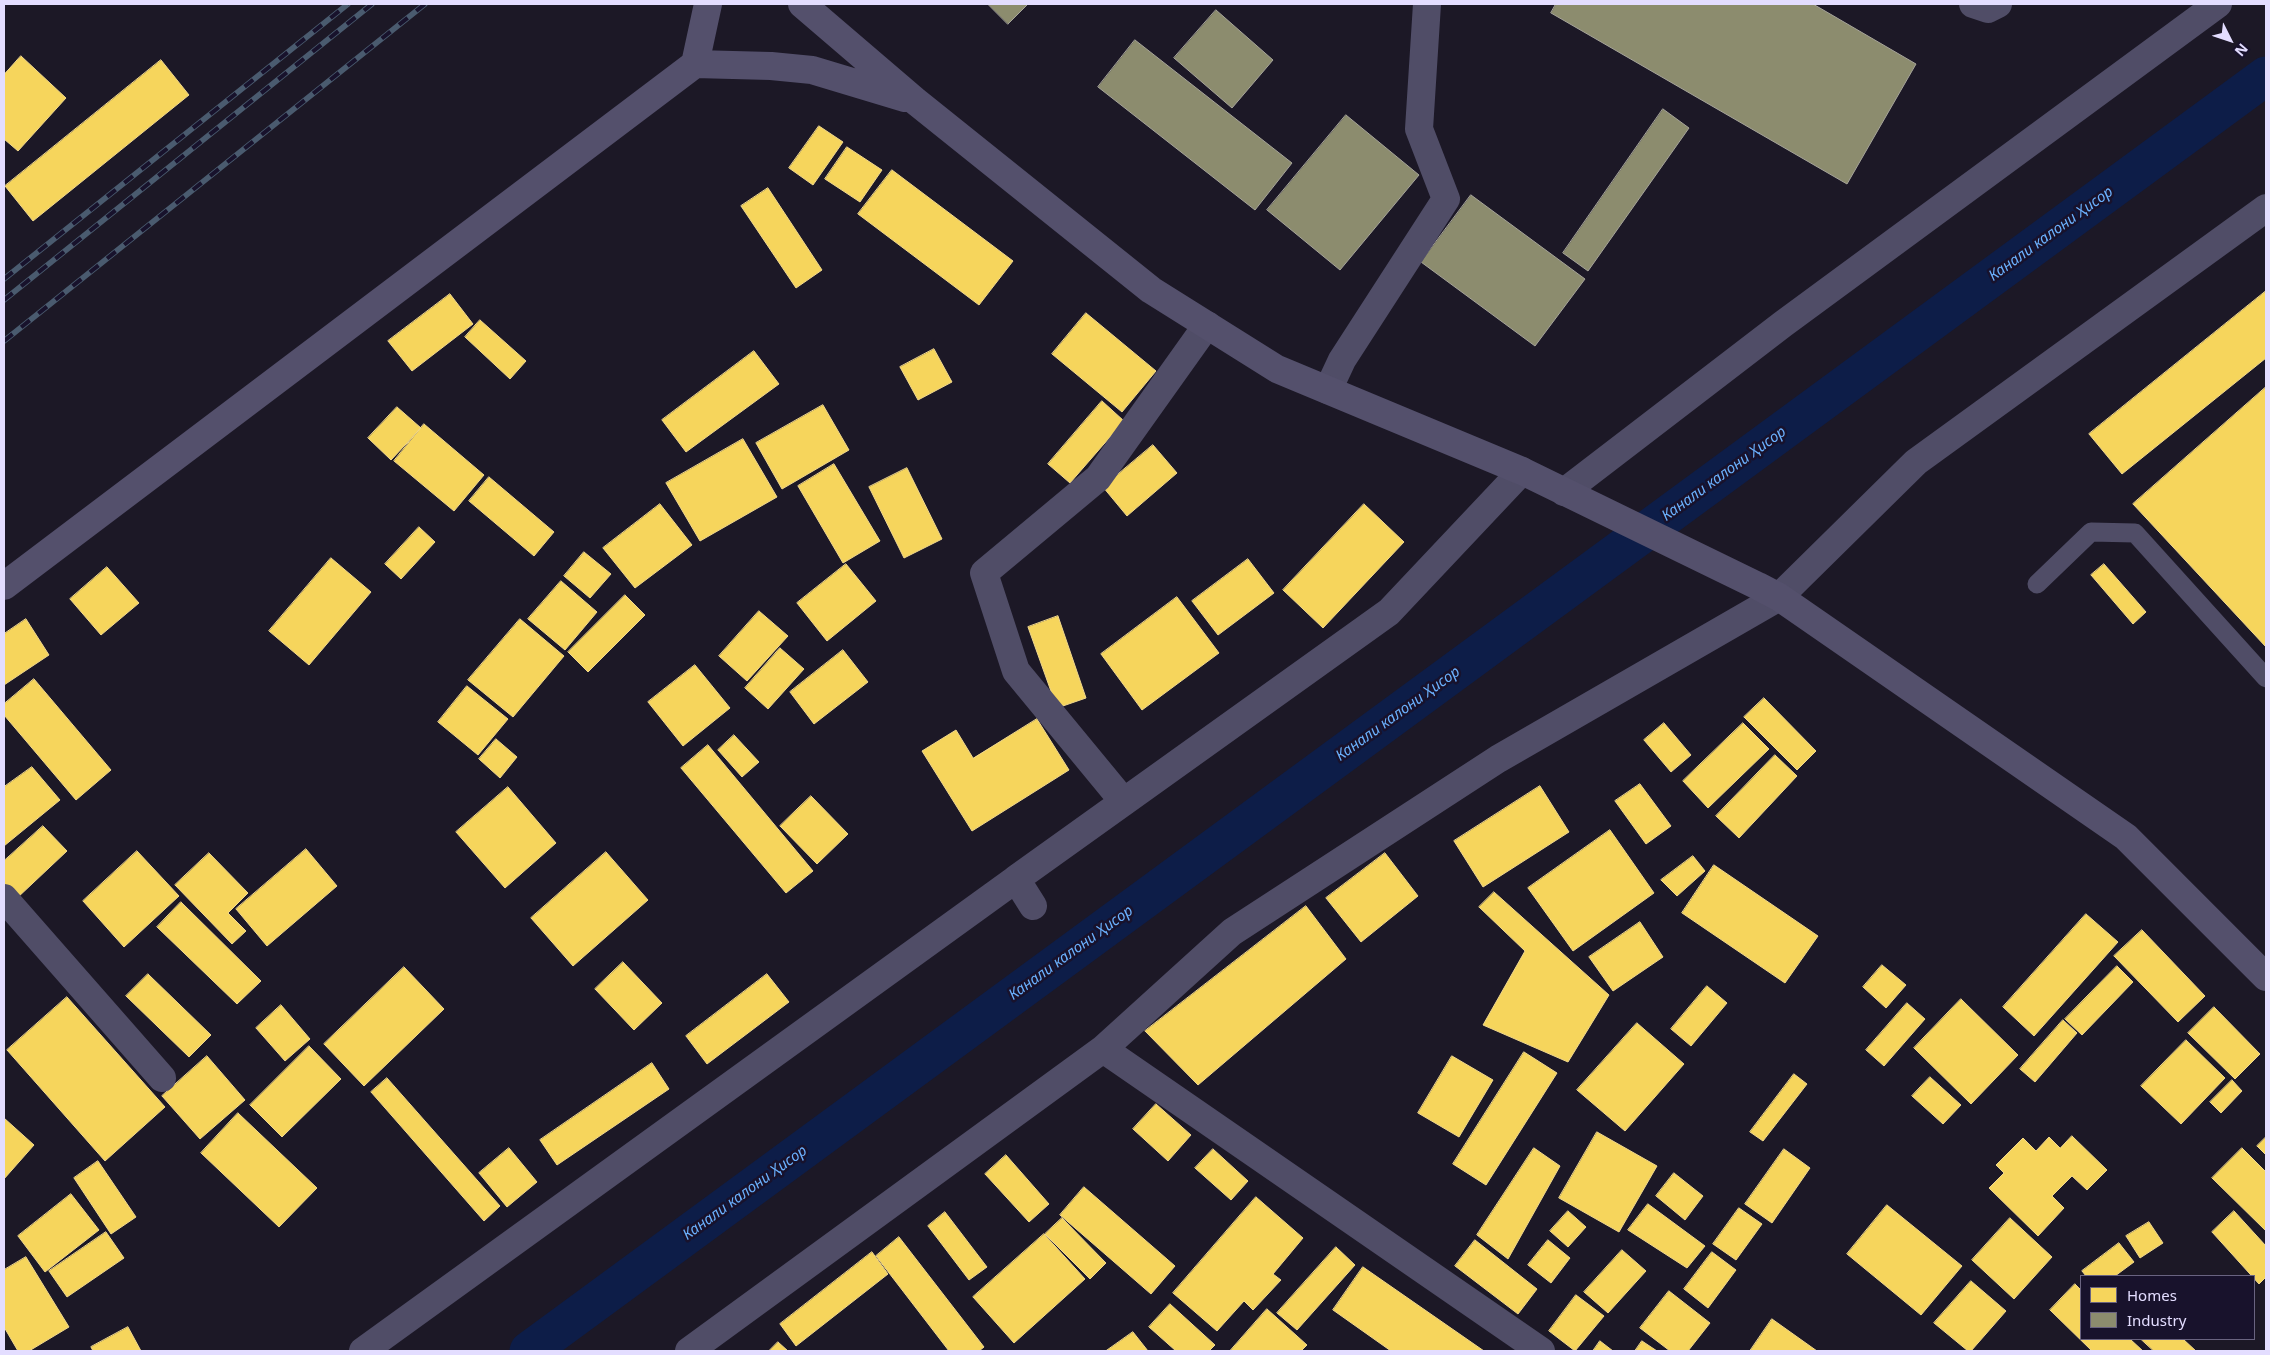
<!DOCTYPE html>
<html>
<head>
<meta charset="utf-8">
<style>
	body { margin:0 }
	#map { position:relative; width:2270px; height:1355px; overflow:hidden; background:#1c1826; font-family:"Noto Sans",sans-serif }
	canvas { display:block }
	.frame { position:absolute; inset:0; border:5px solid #e3ddff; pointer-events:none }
	.legend { position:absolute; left:2080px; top:1275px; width:175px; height:65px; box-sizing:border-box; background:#18122c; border:1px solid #696380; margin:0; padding:6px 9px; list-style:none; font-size:15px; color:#e3ddff }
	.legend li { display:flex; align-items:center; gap:10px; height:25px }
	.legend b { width:25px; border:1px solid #696380 }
	.north { position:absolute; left:2205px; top:15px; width:50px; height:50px; -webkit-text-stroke:4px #18122c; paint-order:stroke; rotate:131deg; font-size:14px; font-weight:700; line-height:20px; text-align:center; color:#e3ddff }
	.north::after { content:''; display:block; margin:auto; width:18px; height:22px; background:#e3ddff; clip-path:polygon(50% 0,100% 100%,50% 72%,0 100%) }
</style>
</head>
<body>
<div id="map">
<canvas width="2270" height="1355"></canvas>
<div class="frame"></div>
<ul class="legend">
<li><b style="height:14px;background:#f6d55c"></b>Homes</li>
<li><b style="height:14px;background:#8c8c6e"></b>Industry</li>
</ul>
<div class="north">N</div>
</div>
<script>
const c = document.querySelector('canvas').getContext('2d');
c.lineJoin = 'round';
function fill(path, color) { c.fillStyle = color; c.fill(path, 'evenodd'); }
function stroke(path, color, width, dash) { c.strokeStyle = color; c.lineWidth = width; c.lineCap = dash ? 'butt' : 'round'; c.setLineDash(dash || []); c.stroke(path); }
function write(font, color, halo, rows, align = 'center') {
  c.font = font + ' "Noto Sans",sans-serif'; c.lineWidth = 5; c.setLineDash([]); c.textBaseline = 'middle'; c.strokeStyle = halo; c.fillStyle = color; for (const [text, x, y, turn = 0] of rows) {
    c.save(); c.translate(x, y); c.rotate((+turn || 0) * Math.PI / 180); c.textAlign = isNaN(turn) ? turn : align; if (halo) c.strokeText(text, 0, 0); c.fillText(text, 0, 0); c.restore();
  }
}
const homes = new Path2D(`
	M21,56L66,98L18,151L4,139V72L5,73Z
	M161,60L189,95L33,221L5,186Z
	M819,126L843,142L813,185L789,168Z
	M847,147L882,170L860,202L825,179Z
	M892,170L1013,261L979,305L858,214Z
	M768,188L822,270L796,288L741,206Z
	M2266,291V358L2122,474L2089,434Z
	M450,294L473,324L412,371L388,341Z
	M1086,313L1156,371L1122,412L1052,354Z
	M480,320L526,361L510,379L465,337Z
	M934,349L952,382L918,400L900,367Z
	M754,351L779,384L686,452L662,420Z
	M2266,387V647L2133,504Z
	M1102,401L1124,421L1070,483L1048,464Z
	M823,405L849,450L782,489L756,443Z
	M397,407L421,428L391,460L368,438Z
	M424,424L484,475L454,511L394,461Z
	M743,439L777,497L700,541L666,483Z
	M1153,445L1177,473L1127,516L1103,487Z
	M834,464L880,541L843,563L798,486Z
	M907,468L942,539L904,558L869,487Z
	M489,477L554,532L534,556L469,501Z
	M660,504L692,545L635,588L603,548Z
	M1364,504L1404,542L1323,628L1283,590Z
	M419,527L435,542L401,579L385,564Z
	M584,552L611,574L590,598L564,576Z
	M331,558L371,592L309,665L269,631Z
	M1248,559L1274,593L1218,635L1192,601Z
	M846,564L876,601L827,641L797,603Z
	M2104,564L2146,612L2133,624L2091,575Z
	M107,567L139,603L101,635L70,599Z
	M561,581L597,612L565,650L528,619Z
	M625,595L645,615L588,672L568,652Z
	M1177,597L1219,653L1142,710L1101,654Z
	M759,611L788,636L747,681L719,656Z
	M1058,616L1086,698L1057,708L1028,627Z
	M26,619L49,655L4,685V634Z
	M520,619L564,656L513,717L468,680Z
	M780,648L804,669L768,709L745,688Z
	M843,650L868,682L814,724L790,692Z
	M695,665L730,708L683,746L648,702Z
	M34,679L111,770L76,800L4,715V704Z
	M467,686L508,719L478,755L438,722Z
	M1764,698L1816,751L1797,770L1744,717Z
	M1037,719L1069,770L972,831L922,751L956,730L973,758Z
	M1664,723L1691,755L1671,772L1644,740Z
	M1743,723L1769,749L1708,808L1683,781Z
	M734,735L759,762L742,777L718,750Z
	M496,739L517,757L500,778L479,759Z
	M708,745L813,871L786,893L681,768Z
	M1775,755L1797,776L1739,838L1716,816Z
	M32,767L60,800L4,846V787Z
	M1640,784L1671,826L1646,844L1615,801Z
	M1540,786L1569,832L1483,887L1454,841Z
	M508,787L556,843L505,888L456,832Z
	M811,796L848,834L817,864L780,826Z
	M43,826L67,851L16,899L4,886V861Z
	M1610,830L1654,893L1573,951L1528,888Z
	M306,849L337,886L267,946L236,909Z
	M137,851L179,896L124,947L83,901Z
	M606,852L648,900L573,966L531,918Z
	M209,853L248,893L228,913L246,931L232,944L175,885Z
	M1385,853L1418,896L1361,942L1326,898Z
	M1693,856L1705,871L1677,896L1661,880Z
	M1714,865L1818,936L1785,983L1682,913Z
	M1494,892L1609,995L1568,1062L1483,1025L1525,951L1479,907Z
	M181,902L261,981L237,1004L157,927Z
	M1306,906L1346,959L1198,1085L1145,1031Z
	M2086,914L2118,942L2034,1036L2003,1007Z
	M1640,922L1663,957L1613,991L1589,957Z
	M2142,930L2205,996L2178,1022L2114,956Z
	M623,962L662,1003L634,1030L595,989Z
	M1882,965L1906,985L1886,1008L1863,987Z
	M2117,966L2133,982L2082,1035L2065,1019Z
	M404,967L444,1009L364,1086L324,1044Z
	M148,974L211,1035L189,1057L126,996Z
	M767,974L789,1002L707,1064L686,1036Z
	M1707,986L1727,1003L1691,1046L1671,1029Z
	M67,997L165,1107L105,1161L7,1050Z
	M1961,999L2018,1055L1971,1104L1914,1048Z
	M1907,1003L1925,1019L1884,1066L1866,1050Z
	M281,1005L310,1039L285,1061L256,1028Z
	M2214,1007L2260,1054L2235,1079L2188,1033Z
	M2063,1020L2077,1033L2035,1082L2020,1069Z
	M1637,1023L1684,1064L1625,1131L1577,1090Z
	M2186,1040L2225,1078L2181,1124L2141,1086Z
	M309,1046L341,1079L282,1137L250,1105Z
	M1524,1052L1557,1073L1486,1185L1453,1164Z
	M207,1056L245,1100L200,1139L162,1096Z
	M1452,1056L1493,1080L1459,1137L1418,1113Z
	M652,1063L669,1089L557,1165L540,1140Z
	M1794,1074L1807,1084L1763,1141L1750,1132Z
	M1930,1077L1961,1105L1943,1124L1912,1096Z
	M387,1078L500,1206L484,1221L371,1092Z
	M2232,1080L2242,1091L2221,1113L2210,1102Z
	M1156,1104L1191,1135L1168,1161L1133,1129Z
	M238,1113L317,1188L279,1227L201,1153Z
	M4,1118L34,1145L4,1179Z
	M1597,1132L1657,1166L1619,1232L1559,1198Z
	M2072,1136L2107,1170L2087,1190L2072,1176L2052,1196L2064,1208L2038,1236L1989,1188L2004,1173L1996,1165L2023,1138L2036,1151L2049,1137L2060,1148Z
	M2266,1137V1155L2257,1146Z
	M509,1148L537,1182L507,1207L479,1173Z
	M1534,1148L1560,1166L1508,1259L1477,1235Z
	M2242,1148L2266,1172V1231L2212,1178Z
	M1213,1149L1248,1181L1231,1200L1195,1168Z
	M1784,1149L1810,1168L1772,1223L1745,1204Z
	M1006,1155L1049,1204L1029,1222L985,1174Z
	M98,1161L136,1217L111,1234L74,1178Z
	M1674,1173L1703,1196L1685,1220L1656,1196Z
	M1084,1187L1175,1266L1151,1294L1060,1215Z
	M71,1194L99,1230L45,1272L18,1236Z
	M1256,1197L1303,1238L1273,1274L1281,1280L1253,1310L1244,1301L1217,1331L1173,1293Z
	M1648,1204L1705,1246L1687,1268L1628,1230Z
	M1887,1205L1962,1266L1921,1315L1847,1254Z
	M1739,1208L1762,1224L1736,1260L1713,1244Z
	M1568,1211L1586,1227L1568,1247L1550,1231Z
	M2234,1211L2266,1246V1277L2259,1284L2212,1232Z
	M945,1212L987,1267L969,1280L928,1226Z
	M1062,1218L1106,1263L1090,1279L1045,1234Z
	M2010,1218L2052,1257L2014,1299L1972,1260Z
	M2149,1222L2163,1243L2140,1258L2126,1236Z
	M106,1232L124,1258L67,1297L49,1271Z
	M1044,1234L1085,1279L1014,1343L973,1297Z
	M899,1237L984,1347L979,1351H949L876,1256Z
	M1475,1240L1537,1289L1518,1314L1455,1266Z
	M1548,1240L1570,1258L1551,1283L1528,1265Z
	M2119,1243L2134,1262L2115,1276H2086L2082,1271Z
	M1336,1247L1355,1265L1297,1330L1277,1313Z
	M1622,1250L1646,1271L1608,1313L1584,1292Z
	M872,1252L888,1274L796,1346L780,1324Z
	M1712,1252L1736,1270L1708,1308L1684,1289Z
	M26,1257L69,1327L29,1351H18L4,1327V1270Z
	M1363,1267L1484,1351H1391L1333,1310Z
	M1971,1281L2006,1311L1971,1351H1968L1934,1323Z
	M2075,1284L2081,1290V1339H2130L2143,1351H2092L2050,1310Z
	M1669,1291L1710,1323L1688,1351H1670L1640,1328Z
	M1576,1295L1604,1316L1575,1351L1549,1331Z
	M1170,1304L1215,1345L1209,1351H1176L1149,1327Z
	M1267,1309L1307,1345L1301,1351H1230Z
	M1772,1319L1817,1351H1750Z
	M128,1327L141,1351H93L91,1347Z
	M1133,1332L1148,1351H1106Z
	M2141,1339H2183L2196,1351H2154Z
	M1600,1341L1613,1351H1593Z
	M1642,1341L1657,1351H1635Z
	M778,1342L788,1351H769Z`);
const industry = new Path2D(`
	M988,4H1028L1008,24Z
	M1556,4H1813L1916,64L1847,184L1551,13Z
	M1216,10L1273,60L1232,108L1174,58Z
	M1135,40L1292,163L1255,210L1098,87Z
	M1663,109L1689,128L1588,271L1563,253Z
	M1346,115L1419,175L1340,270L1267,210Z
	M1471,195L1585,279L1535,346L1421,262Z`);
const canal = new Path2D(`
	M529,1351L2266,76`);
const lane = new Path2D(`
	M2037,584L2091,532L2135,533L2266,678`);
const street = new Path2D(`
	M1973,4L1988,9L1998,4
	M1328,390L1342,360L1446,199L1419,129L1427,4
	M1564,492L1783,324L2218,4
	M1124,802L1016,671L984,573L1098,478L1207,325
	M1016,879L1389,612L1522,471
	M4,898L162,1078
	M1103,1049L1232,932L1498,759L1779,597L1916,462L2266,208
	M363,1351L1016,879L1033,906
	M689,1351L1103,1049L1541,1351`);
const secondary = new Path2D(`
	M802,4L914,100L1151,290L1277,369L1522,471L1758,586L1779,597L2126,837L2266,977
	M695,64L708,4
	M4,586L695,64L771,66L812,70L905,98`);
const rail = new Path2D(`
	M4,279L348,4
	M4,300L372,4
	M4,341L425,4`);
const waterNames = [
	["Канали калони Ҳисор",2051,234,-36],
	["Канали калони Ҳисор",1724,474,-36],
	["Канали калони Ҳисор",1398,714,-36],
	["Канали калони Ҳисор",1071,953,-36],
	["Канали калони Ҳисор",745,1193,-36]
];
fill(homes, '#f6d55c');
stroke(homes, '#f0d78d', 1);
fill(industry, '#8c8c6e');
stroke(industry, '#a6a49a', 1);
stroke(canal, '#0d1d48', 39);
stroke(lane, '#504d67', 19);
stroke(street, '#504d67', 28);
stroke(secondary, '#54506c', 28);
stroke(rail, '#4a5b6f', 5.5);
stroke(rail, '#18122c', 4, [11]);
write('italic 15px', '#6bb1fe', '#18122c', waterNames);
</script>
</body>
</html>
